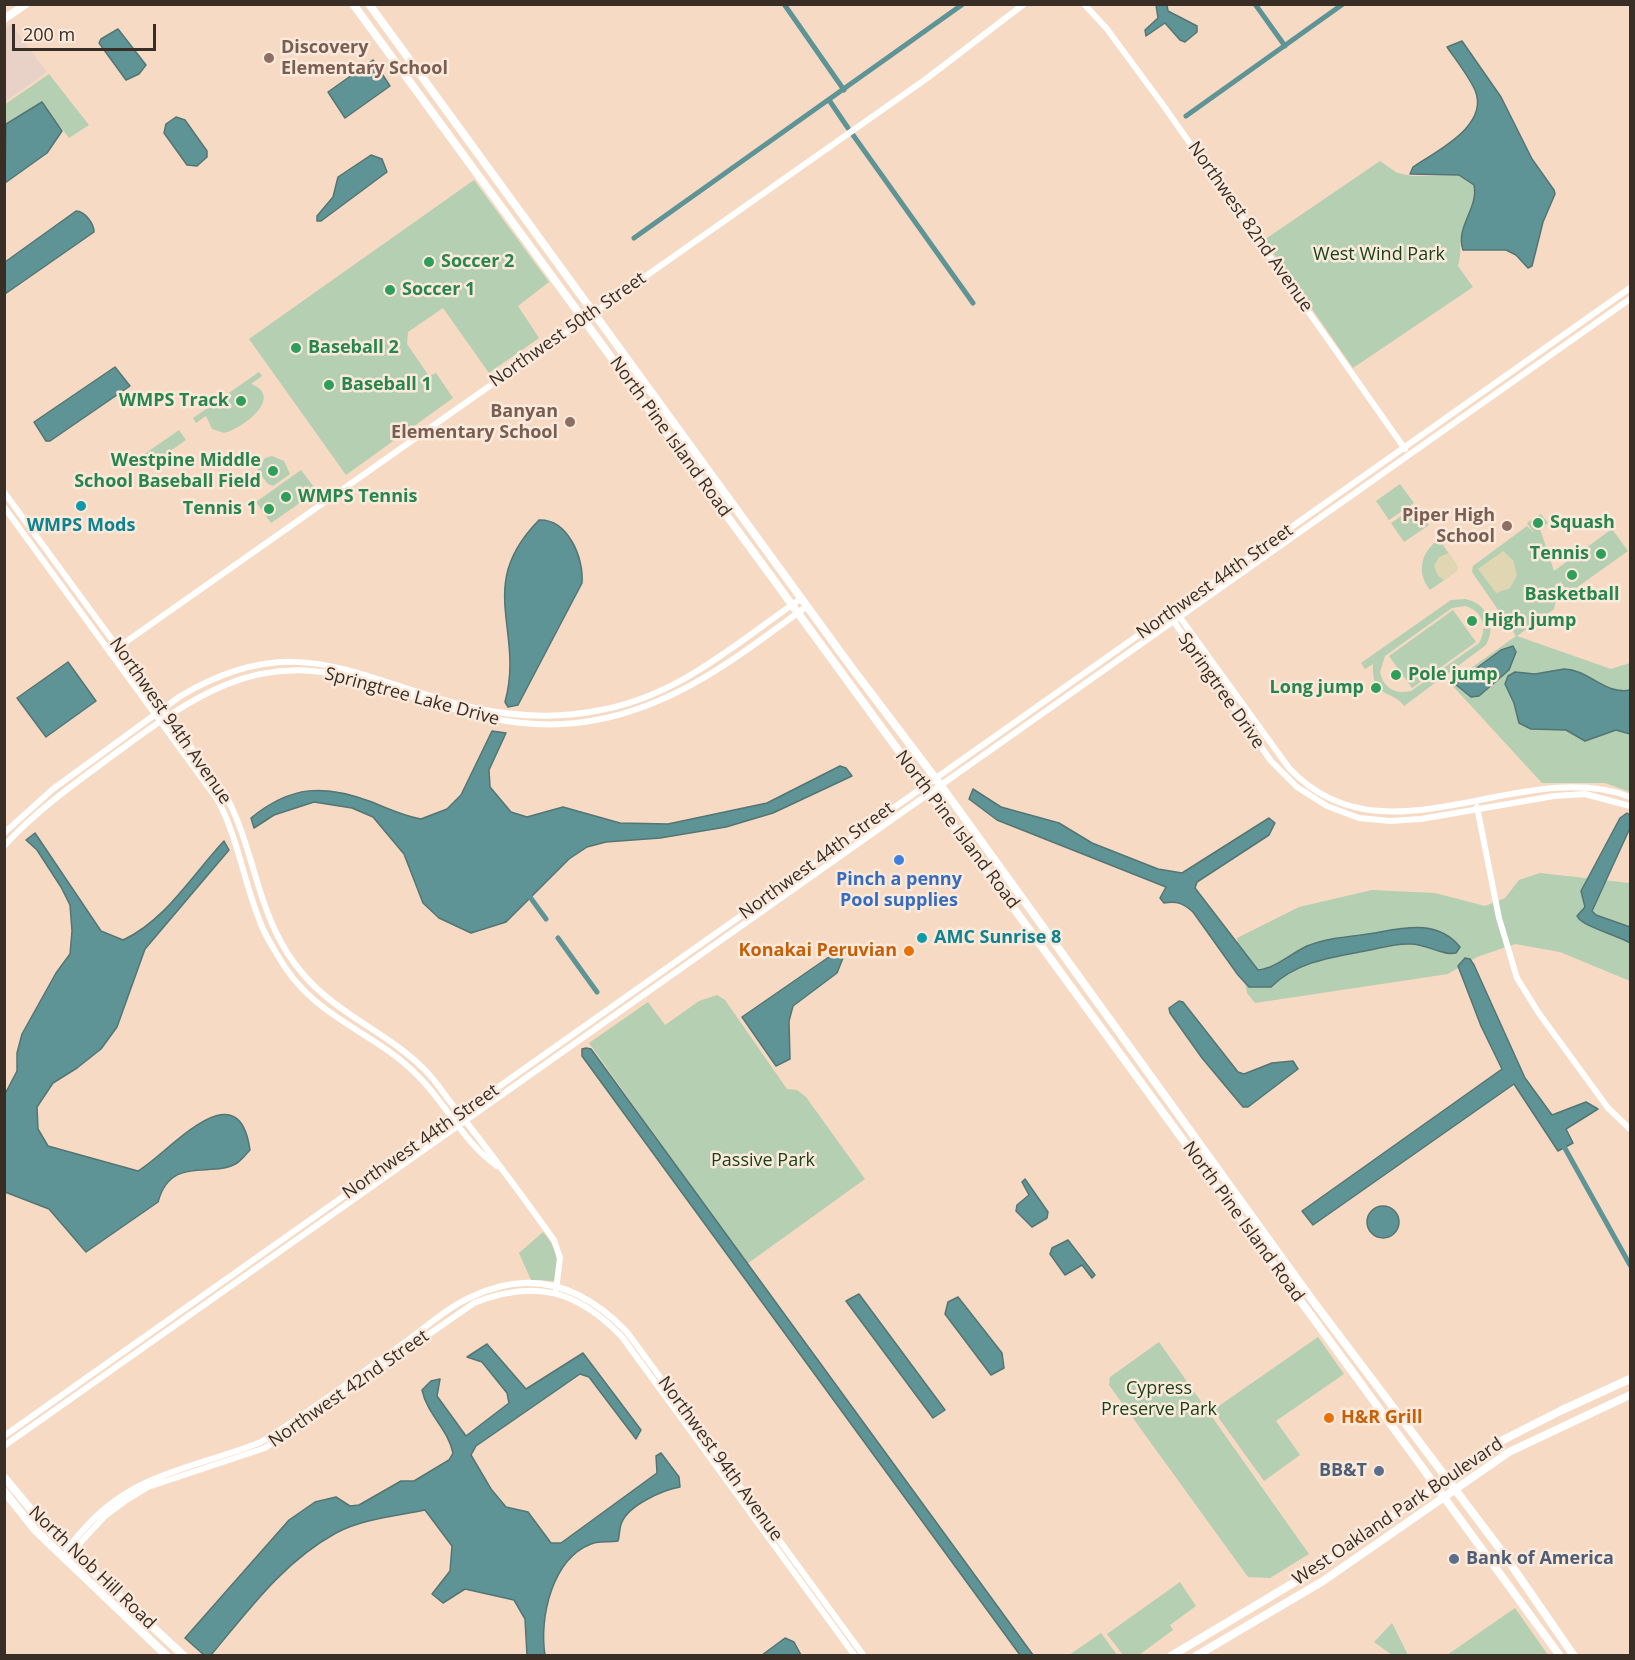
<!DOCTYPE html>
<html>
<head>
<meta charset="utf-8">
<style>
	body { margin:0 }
	#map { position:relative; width:1635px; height:1660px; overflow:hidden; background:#f6dac4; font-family:"Open Sans",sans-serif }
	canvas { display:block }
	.frame { position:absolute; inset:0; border:6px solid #382e25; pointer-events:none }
	.scale { position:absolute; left:12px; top:24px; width:144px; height:27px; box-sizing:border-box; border:3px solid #382e25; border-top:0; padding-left:8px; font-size:18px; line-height:21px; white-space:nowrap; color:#382e25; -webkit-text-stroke:4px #fbeadc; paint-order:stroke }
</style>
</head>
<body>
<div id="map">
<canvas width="1635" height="1660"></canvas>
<div class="frame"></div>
<div class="scale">200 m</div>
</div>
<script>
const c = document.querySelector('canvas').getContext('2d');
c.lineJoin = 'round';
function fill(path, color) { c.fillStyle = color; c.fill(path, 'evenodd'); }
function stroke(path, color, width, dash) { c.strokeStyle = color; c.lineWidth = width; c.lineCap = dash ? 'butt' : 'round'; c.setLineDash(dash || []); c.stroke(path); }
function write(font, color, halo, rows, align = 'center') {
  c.font = font + ' "Open Sans",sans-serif'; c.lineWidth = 5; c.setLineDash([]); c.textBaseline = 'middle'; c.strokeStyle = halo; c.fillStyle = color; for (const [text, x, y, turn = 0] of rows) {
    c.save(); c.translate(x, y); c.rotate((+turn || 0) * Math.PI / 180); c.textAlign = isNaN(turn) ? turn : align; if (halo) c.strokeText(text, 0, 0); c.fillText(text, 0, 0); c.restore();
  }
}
const commercial = new Path2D(`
	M11,24L47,72L5,102V29Z`);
const green = new Path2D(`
	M49,74L89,125L69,138L42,102L5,123L4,105Z
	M1380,161L1397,173L1412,176L1459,175L1475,185C1478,205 1463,219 1461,239C1459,250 1462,252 1458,266L1473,287L1353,368L1264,240Z
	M474,180L549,282L518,306L539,338L489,373L443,308L408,332L407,344L429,376L436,373L453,398L346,475L249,339Z
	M259,372L262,376L251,384C285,397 242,429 224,433L212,429L206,416L196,423L193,418Z
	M179,430L186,440L150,465L143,455Z
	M272,456L284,461L290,474L273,486L268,484L257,470L265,458Z
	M301,470L317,491L271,523L256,502Z
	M1400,484L1414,503L1389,520L1376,501Z
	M1416,506L1429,525L1404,542L1391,523Z
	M1541,514L1548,523L1540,529L1554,571L1612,529L1628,551L1569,593L1560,581L1554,609L1517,636L1611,669L1630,663V792L1605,783H1542L1450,683L1516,636L1472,572L1473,566L1527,526L1534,533L1527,523Z
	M1439,539L1458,567L1457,571L1430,590C1416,572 1421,552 1439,539Z
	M1465,599C1487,603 1497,625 1486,645L1404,706C1392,689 1371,699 1373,664L1365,669L1361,663L1451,600ZM1465,606C1483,611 1488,628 1479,643L1411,691C1396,695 1383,688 1380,672L1385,656L1452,608Z
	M1453,610L1476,642L1412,688L1389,656Z
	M1540,873L1630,883V981L1560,952L1515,944L1477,957L1448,974L1255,1003L1247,993L1237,938L1299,907L1372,890L1435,893L1485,906L1505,898L1519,880Z
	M717,995L725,1000L787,1089L797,1090L806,1097L865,1179L747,1264L589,1043L648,1002L665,1025L699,1001Z
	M543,1232C558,1250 558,1257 556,1281L531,1280L519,1253Z
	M1318,1337L1344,1374L1276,1421L1300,1455L1264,1481L1213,1410Z
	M1159,1342L1309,1554L1270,1578L1248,1577L1109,1385L1110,1377Z
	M1180,1582L1196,1606L1170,1625L1173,1630L1139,1655H1123L1107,1634Z
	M1515,1608L1548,1655H1447Z
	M1392,1623L1408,1655H1392L1374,1642Z
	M1101,1633L1117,1655H1069Z`);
const sand = new Path2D(`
	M1503,551L1513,560L1517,575L1510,588L1496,593L1478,569Z
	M1449,553L1458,567L1457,571L1444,580L1438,576L1434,566L1439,557Z`);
const water = new Path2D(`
	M1156,5H1167L1168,11L1197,26V32L1185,42L1180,40L1165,23L1146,36L1145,30L1158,18Z
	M118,29L146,65L139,74L126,80L99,43L101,39Z
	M1462,41L1501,97L1532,159L1554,190L1555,194L1543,222L1532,266L1528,268L1516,255L1506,250H1463C1455,227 1479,208 1474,185L1459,175L1410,174L1413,167C1436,151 1490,126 1475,90C1468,75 1456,60 1447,47Z
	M373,60L390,86L345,118L328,92Z
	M42,102L62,131L47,153L5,183L6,124Z
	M176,117L185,120L207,151V157L197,166L187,165L164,133L166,124Z
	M371,155L382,159L387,172L321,221H317V216L333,197L338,177Z
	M76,211C85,211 94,224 94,232L5,294V262Z
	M115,367L130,386L50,441H46L34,422Z
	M539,520C568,519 584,558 582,583L518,705L508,707L505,702C525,629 474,586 539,520Z
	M1513,646L1516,652L1509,670L1479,696L1471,697L1455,684L1501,650Z
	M68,662L96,701L46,737L17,698Z
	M1564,669C1590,670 1604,695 1630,690V734L1616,730L1585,741L1566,730L1531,729L1519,723L1514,703L1505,684L1508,676L1515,672L1535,674Z
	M492,731L506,733L489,770L490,787L511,812L527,817L563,807L620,823L668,824L767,803L840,766L846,768L852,776L773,813L726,827L660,838L606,842L587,847L569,859L506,922L471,933L439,918L423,903L404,854L373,817L352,808L314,802L274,815L254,828L251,818C291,785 325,784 372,802C388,809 404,816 421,819L447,809L461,795Z
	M973,789L1001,807L1059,823L1092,843L1158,869L1182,873L1269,818L1275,823L1269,835L1197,882L1195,888L1258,970C1276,968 1290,954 1307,946C1324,939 1343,937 1361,935C1395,931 1434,915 1460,947L1456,953C1443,956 1426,944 1411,944C1395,943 1381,948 1365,951C1332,957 1296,962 1271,987H1249L1238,975L1193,912C1183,903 1177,901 1164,903L1160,898L1166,887L997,820L969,799Z
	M1627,813L1630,815V828L1592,911L1596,915L1630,927V943C1618,935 1582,927 1577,916L1585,907L1581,891L1620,818Z
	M35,833L101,931L123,940C165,921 193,874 224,841L229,850L145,949L117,1027L101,1049L77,1068L53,1083L37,1107L38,1129L48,1146L138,1171C169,1153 238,1067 250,1150C246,1154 242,1160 237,1163C212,1179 171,1154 158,1202L86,1252L49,1209L5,1192V1094L17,1071V1053L22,1034L56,973L70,954L72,931L70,905L61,887L37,850L26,840Z
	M839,950L845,953L837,973L793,1006L789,1021L790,1059L776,1066L742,1017Z
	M1465,958L1470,959L1474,965L1525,1078L1552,1115L1586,1102L1598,1109L1566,1129L1573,1143L1558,1151L1514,1084L1313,1225L1302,1211L1502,1069L1481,1026L1458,966Z
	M1179,1001L1183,1002L1238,1072L1244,1074L1272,1063L1293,1061L1298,1069L1248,1107H1243L1202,1058L1170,1013L1169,1008Z
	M586,1048L591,1049L1033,1655H1020L582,1056V1049Z
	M1025,1179L1048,1212L1047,1218L1032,1227L1016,1211L1017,1205L1029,1195L1022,1182Z
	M1367 1222a16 16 0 1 1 32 0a16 16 0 1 1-32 0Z
	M1068,1240L1095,1275L1092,1278L1082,1265L1065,1275L1050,1254L1052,1248Z
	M859,1294L945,1410L933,1418L846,1301Z
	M958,1297L1002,1353L1004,1368L991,1375L945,1314L948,1302Z
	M487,1344L526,1389L583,1353L641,1430L636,1439L589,1377L580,1374L476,1446L471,1455L491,1489L506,1507L528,1512L551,1543H561L657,1473L656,1456L661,1453L679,1477L680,1487C663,1490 629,1505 622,1522C619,1527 620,1535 618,1541C609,1543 601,1540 591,1544C552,1559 539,1618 545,1655H527L525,1619L514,1600L465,1589L443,1603L432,1594L450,1571L452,1546L425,1510C396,1516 362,1519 336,1533C283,1562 248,1611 211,1655H204L185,1638L289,1520L315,1502L336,1497L350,1506L359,1505L401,1481H414L449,1460L453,1453C448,1429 427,1414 422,1390L431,1381L440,1379L437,1396L466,1436L509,1403L507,1393L482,1362L467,1357Z
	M785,1638L794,1642L801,1655H762Z`);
const canal = new Path2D(`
	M784,4L844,90
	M1255,4L1285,46
	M829,100L848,128
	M1186,116L1343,4
	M853,135L973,303
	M634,238L963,4
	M530,897L546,919
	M558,938L597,992
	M1562,1143L1630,1265`);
const tertiary = new Path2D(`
	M1084,4L1107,29L1163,105L1405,449
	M4,492L225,794C253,845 256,905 288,954C325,1012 380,1025 425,1070C438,1083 447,1099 459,1113C492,1154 523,1197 554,1240L560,1258L556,1290
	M4,507L217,799C238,837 243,879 259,919C263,932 271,944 278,956C314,1020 373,1029 419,1077C447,1105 463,1142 497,1166
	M1179,616L1289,768C1384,870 1520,755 1630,797
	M1172,619L1271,761L1297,787L1327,806L1359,818L1390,821L1421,819L1554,796L1585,794L1630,806
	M110,653L926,79L1024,4
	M1477,807L1499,918L1517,978L1538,1012L1608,1108L1630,1129
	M4,833L53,789L179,697C297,626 356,680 470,707C514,717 557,719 601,710C681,695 737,642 802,598
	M4,846C36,811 74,784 112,756C185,703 250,651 347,677C424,697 494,732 576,723C668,713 736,658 807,606
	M4,1436L1630,288
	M4,1446L1630,299
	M69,1555L105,1516L125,1501L148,1487L265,1448L474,1303C535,1279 577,1290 622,1337L855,1656
	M64,1559C68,1546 76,1538 84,1529C133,1472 196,1468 261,1442C309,1413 354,1378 400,1346C423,1330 446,1308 471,1297C531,1268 583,1286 627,1332L864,1656`);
const secondary = new Path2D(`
	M353,4L1560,1656
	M369,4L849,664L942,787L1313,1301L1503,1553L1574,1656
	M4,1477L48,1530L184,1656
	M4,1491L35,1530L167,1656`);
const primary = new Path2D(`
	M1171,1656L1310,1573L1501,1441L1562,1410L1630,1379
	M1196,1656L1323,1581L1509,1452L1630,1395`);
const trunk = new Path2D(`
	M4,19L26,4`);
const markers = [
	[269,58,6,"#8d6e63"],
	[429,262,6,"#2e9e5b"],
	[390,290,6,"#2e9e5b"],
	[296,348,6,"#2e9e5b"],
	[329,385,6,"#2e9e5b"],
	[241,401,6,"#2e9e5b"],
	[570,422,6,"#8d6e63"],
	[273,471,6,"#2e9e5b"],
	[286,497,6,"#2e9e5b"],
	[81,506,6,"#0f9aa8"],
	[269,509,6,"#2e9e5b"],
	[1538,523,6,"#2e9e5b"],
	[1507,526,6,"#8d6e63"],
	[1601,554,6,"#2e9e5b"],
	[1572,575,6,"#2e9e5b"],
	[1472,621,6,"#2e9e5b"],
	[1396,675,6,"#2e9e5b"],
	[1376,688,6,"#2e9e5b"],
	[899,860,6,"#3f7fe0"],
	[922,938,6,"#0f9aa8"],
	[909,951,6,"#e8710a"],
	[1329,1418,6,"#e8710a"],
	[1379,1471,6,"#5c6f8a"],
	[1454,1559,6,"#5c6f8a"]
];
const educationNames = [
	["Discovery",281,48,"left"],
	["Elementary School",281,69,"left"],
	["Banyan",558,412],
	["Elementary School",558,433],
	["Piper High",1495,516],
	["School",1495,537]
];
const streetNames = [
	["Northwest 82nd Avenue",1250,227,55],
	["Northwest 50th Street",568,330,-35],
	["North Pine Island Road",670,437,54],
	["Northwest 44th Street",1215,582,-35],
	["Springtree Drive",1221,691,55],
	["Springtree Lake Drive",412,697,15],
	["Northwest 94th Avenue",170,721,55],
	["North Pine Island Road",957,830,53],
	["Northwest 44th Street",817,861,-36],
	["Northwest 44th Street",421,1142,-35],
	["North Pine Island Road",1243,1222,54],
	["Northwest 42nd Street",349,1389,-35],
	["Northwest 94th Avenue",720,1459,54],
	["West Oakland Park Boulevard",1398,1512,-34],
	["North Nob Hill Road",92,1568,44]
];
const parkNames = [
	["West Wind Park",1379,255],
	["Passive Park",763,1161],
	["Cypress",1159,1389],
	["Preserve Park",1159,1410]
];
const leisureNames = [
	["Soccer 2",441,262],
	["Soccer 1",402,290],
	["Baseball 2",308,348],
	["Baseball 1",341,385],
	["WMPS Track",229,401,"right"],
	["Westpine Middle",261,461,"right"],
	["School Baseball Field",261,482,"right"],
	["WMPS Tennis",298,497],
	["Tennis 1",257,509,"right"],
	["Squash",1550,523],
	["Tennis",1589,554,"right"],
	["Basketball",1572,595,"center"],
	["High jump",1484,621],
	["Pole jump",1408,675],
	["Long jump",1364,688,"right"]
];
const cultureNames = [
	["WMPS Mods",81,526],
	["AMC Sunrise 8",934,938,"left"]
];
const shopNames = [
	["Pinch a penny",899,880],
	["Pool supplies",899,901]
];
const foodNames = [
	["Konakai Peruvian",897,951],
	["H&R Grill",1341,1418,"left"]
];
const serviceNames = [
	["BB&T",1367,1471],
	["Bank of America",1466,1559,"left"]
];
fill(commercial, '#e8d1c7');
fill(green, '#b4cfb2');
fill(sand, '#e0d7b2');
fill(water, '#5e9495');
stroke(water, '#537573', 1.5);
stroke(canal, '#5e9495', 5);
stroke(tertiary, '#fff', 6);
stroke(secondary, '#fff', 8);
stroke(primary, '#fff', 8);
stroke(trunk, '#fff', 8);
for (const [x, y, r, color] of markers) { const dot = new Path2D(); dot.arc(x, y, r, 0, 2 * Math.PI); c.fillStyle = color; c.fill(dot); stroke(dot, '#fbeadc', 2); }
write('bold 18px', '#785e54', '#fbeadc', educationNames, 'right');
write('18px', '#382e25', '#fbeadc', streetNames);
write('18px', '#184316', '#fbeadc', parkNames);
write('bold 18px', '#27864d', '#fbeadc', leisureNames, 'left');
write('bold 18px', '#0d838f', '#fbeadc', cultureNames);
write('bold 18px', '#366cbe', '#fbeadc', shopNames);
write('bold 18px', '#c56008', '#fbeadc', foodNames, 'right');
write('bold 18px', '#4e5e75', '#fbeadc', serviceNames, 'right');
</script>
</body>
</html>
